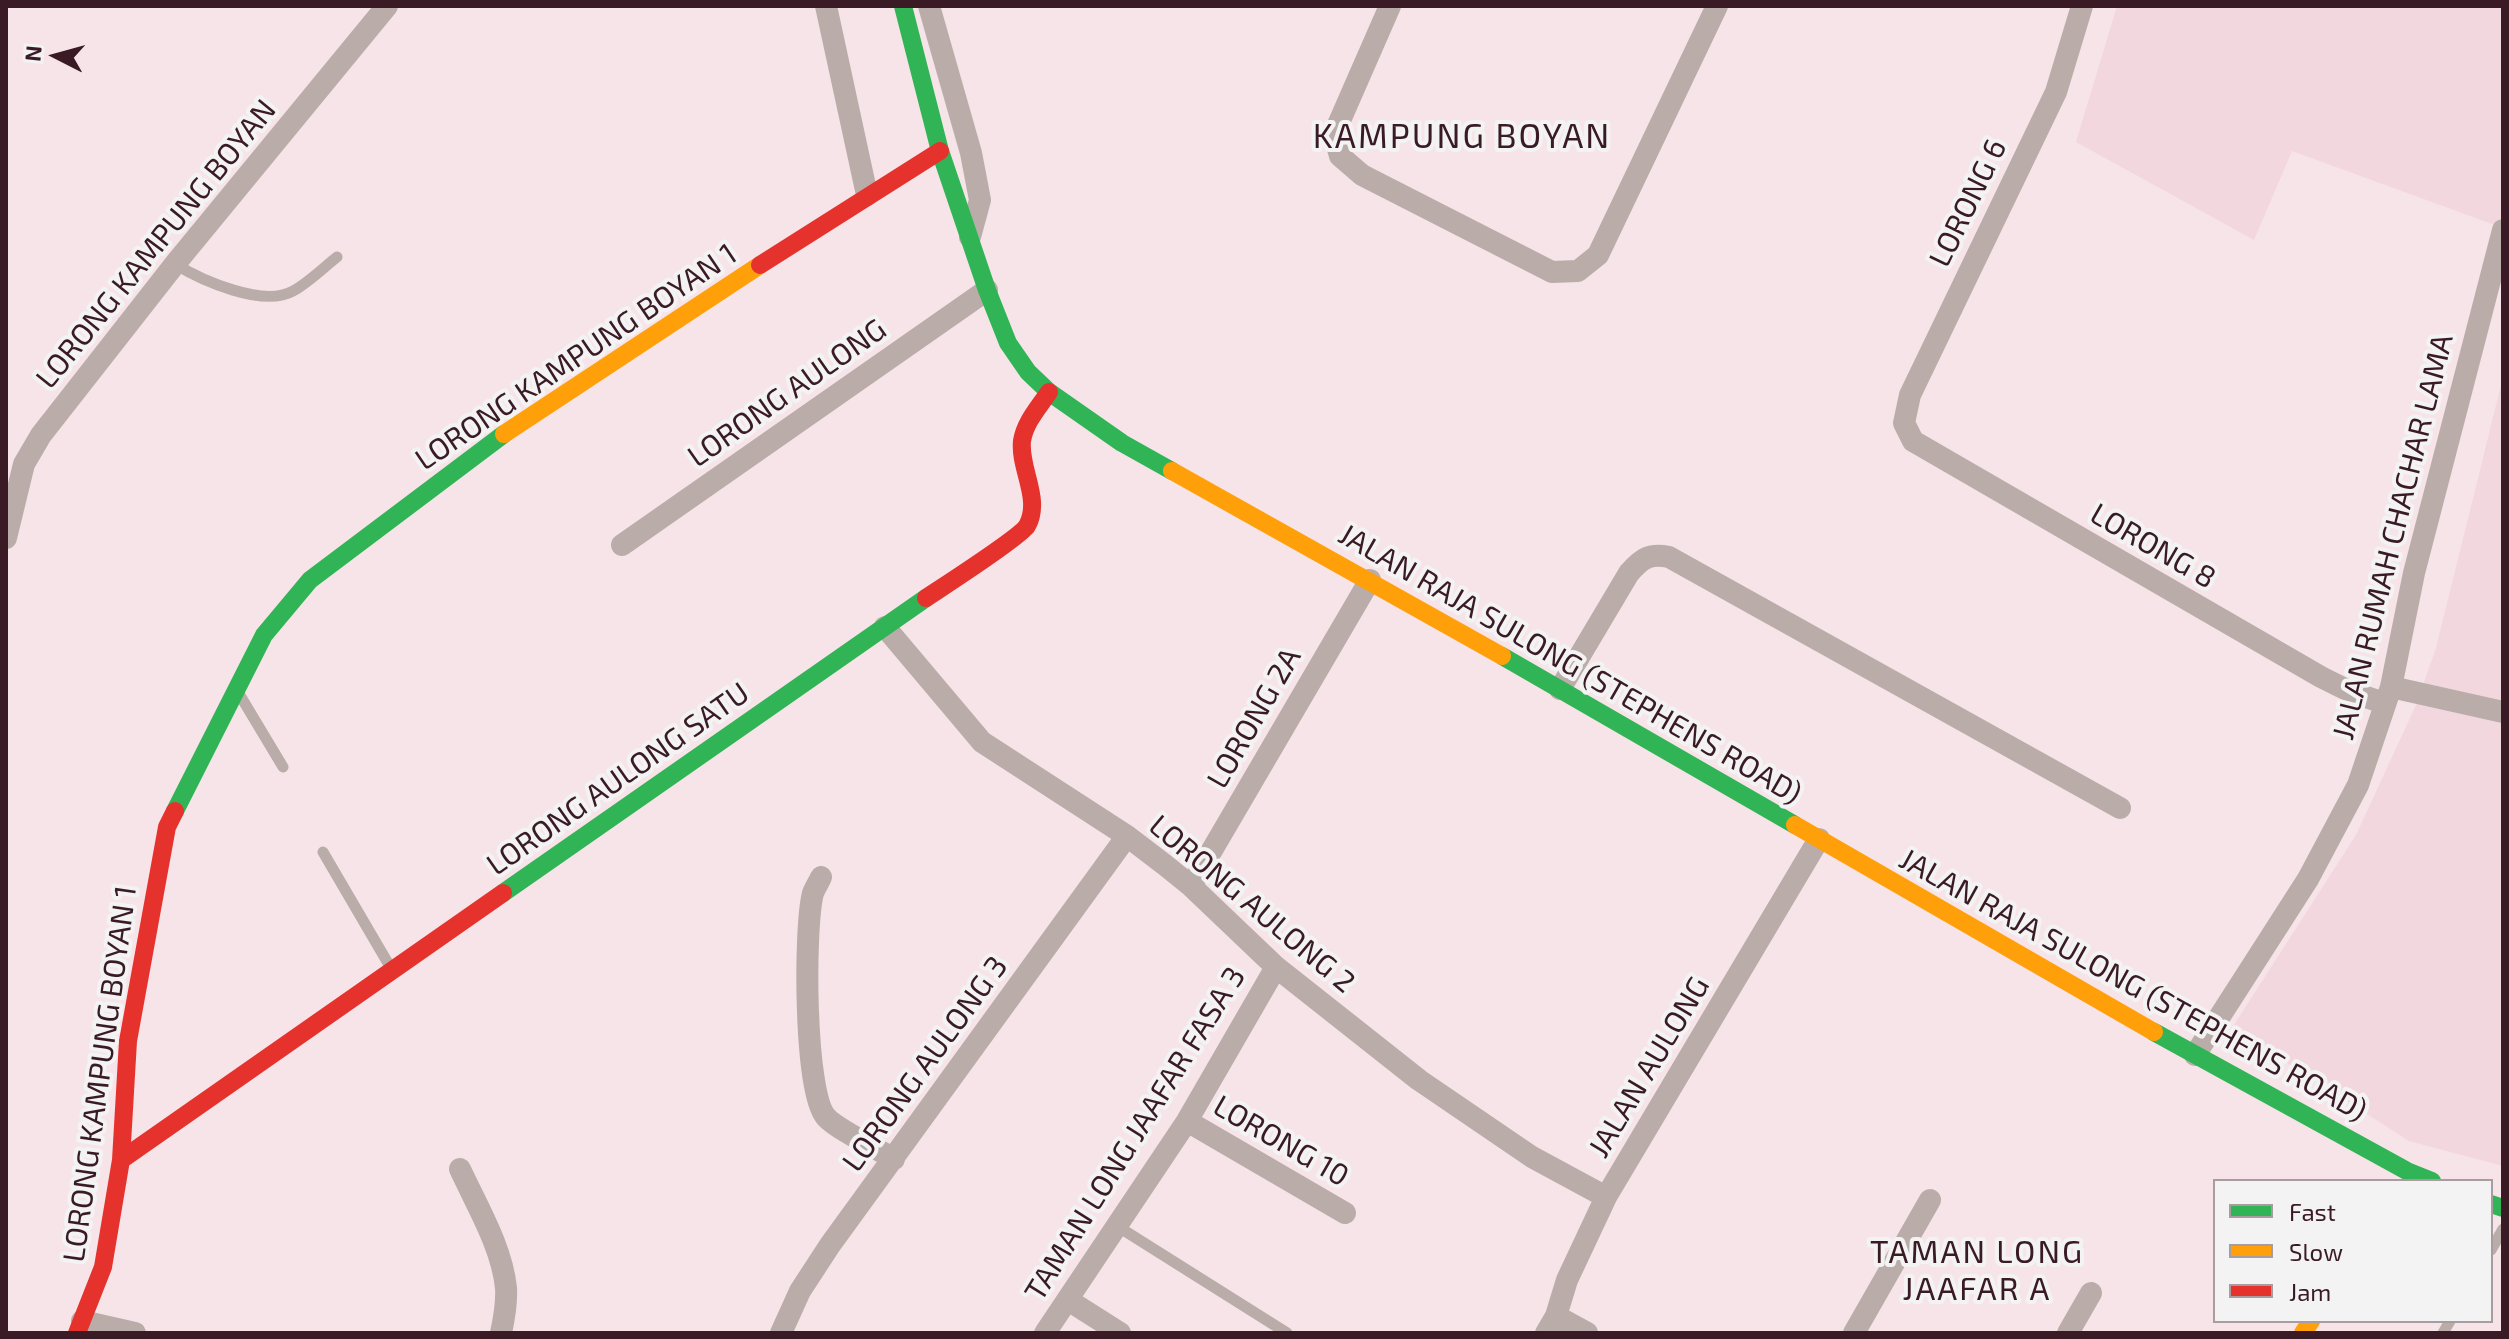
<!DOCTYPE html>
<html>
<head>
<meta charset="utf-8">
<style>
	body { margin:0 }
	#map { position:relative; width:2509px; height:1339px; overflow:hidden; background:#f6e4e8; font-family:"Exo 2",sans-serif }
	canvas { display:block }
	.frame { position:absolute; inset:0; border:8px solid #391a25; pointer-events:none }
	.legend { position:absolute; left:2213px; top:1179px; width:280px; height:144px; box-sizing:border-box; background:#f3f3f3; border:2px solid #a99ca1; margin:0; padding:10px 14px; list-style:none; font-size:24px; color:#391a25 }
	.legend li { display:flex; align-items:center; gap:16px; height:40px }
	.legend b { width:40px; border:2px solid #a99ca1 }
	.north { position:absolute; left:16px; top:16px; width:80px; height:80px; -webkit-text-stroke:6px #f3f3f3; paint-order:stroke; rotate:276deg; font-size:22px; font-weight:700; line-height:32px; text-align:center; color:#391a25 }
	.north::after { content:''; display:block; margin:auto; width:28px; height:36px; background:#391a25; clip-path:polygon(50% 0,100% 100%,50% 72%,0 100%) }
</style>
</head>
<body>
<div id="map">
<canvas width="2509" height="1339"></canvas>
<div class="frame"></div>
<ul class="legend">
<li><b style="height:10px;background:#30b455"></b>Fast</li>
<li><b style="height:10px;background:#ff9f0a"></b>Slow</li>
<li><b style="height:10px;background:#e5322d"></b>Jam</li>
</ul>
<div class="north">N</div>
</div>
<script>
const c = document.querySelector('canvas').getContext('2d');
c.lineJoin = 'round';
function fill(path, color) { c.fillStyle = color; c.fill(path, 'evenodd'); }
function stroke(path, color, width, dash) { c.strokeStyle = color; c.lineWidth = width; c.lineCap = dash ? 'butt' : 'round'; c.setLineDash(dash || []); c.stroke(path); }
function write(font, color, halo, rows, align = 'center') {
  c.font = font + ' "Exo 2",sans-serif'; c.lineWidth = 8; c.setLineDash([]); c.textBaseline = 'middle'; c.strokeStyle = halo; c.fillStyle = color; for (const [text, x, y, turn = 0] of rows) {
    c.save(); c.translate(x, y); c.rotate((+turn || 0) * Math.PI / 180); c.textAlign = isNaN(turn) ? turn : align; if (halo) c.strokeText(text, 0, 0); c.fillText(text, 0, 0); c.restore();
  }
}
const built = new Path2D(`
	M2117,6H2503V228L2292,151L2254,240L2076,142Z
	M2503,377V1166L2409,1141L2232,1028L2356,835L2416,705L2436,648Z`);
const lane = new Path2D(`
	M175,264C201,280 263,308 293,291C308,283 323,268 337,257
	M238,692L283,767
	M323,852L392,970
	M1117,1226L1287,1333
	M2491,1250L2503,1229
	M2443,1333L2450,1321`);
const street = new Path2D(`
	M826,6L867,195
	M929,6L971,153L980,200L970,237
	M1390,6L1334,134L1340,156L1362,175L1552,272L1578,271L1598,255L1717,6
	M2082,6L2056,92L1910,395L1904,423L1913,441L2321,677L2351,692L2384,703
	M6,538L24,464L41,435L175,264L387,6
	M622,545L987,290
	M885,627L982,742L1127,836L1165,865L1191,886L1276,967L1419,1080L1532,1157L1606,1197
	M2391,687L2503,712
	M1560,689L1629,573C1642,558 1650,553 1669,557L2120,808
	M821,877C819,882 815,888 813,893C804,927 804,1093 826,1117C835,1128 879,1150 894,1159
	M1191,886L1370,580
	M2195,1055L2308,879L2358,785L2391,687L2414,573L2503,230
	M1187,1121L1345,1213
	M460,1169C477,1206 502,1247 506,1288C507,1303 504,1319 501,1333
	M1068,1300L1120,1333
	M1556,1316L1587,1333
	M82,1321L135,1333
	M781,1333L800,1291L830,1245L1127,836
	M1045,1333L1187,1121L1276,967
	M1546,1333L1556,1316L1567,1280L1606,1197L1819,839
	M1854,1333L1930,1200
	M2068,1333L2091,1293`);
const fast = new Path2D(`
	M903,6L940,151L987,290L1008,343L1028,372L1049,392L1122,443L1172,471
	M1502,656L1795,825
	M175,811L264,635L310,580L504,434
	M503,893L926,598
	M2154,1032L2407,1171L2432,1181
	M2491,1204L2503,1208`);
const slow = new Path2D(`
	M504,434L760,265
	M1172,471L1502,656
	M1795,825L2154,1032
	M2303,1333L2311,1321`);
const jam = new Path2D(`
	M760,265L940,151
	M926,598C944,586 1019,538 1027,526C1042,499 1019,469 1022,441C1025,422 1039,407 1049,392
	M121,1160L503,893
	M77,1333L103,1267L121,1160L128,1041L167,827L175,811`);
const streetNames = [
	["LORONG 6",1968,203,-64],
	["LORONG KAMPUNG BOYAN",156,244,-51],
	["LORONG KAMPUNG BOYAN 1",576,357,-34],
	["LORONG AULONG",787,393,-35],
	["JALAN RUMAH CHACHAR LAMA",2393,537,-76],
	["LORONG 8",2153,546,30],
	["JALAN RAJA SULONG (STEPHENS ROAD)",1570,664,30],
	["LORONG 2A",1254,718,-60],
	["LORONG AULONG SATU",618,779,-35],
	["LORONG AULONG 2",1252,904,40],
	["JALAN RAJA SULONG (STEPHENS ROAD)",2133,985,29],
	["LORONG AULONG 3",925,1064,-54],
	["JALAN AULONG",1649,1067,-59],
	["LORONG KAMPUNG BOYAN 1",100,1074,-82],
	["TAMAN LONG JAAFAR FASA 3",1135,1134,-58],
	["LORONG 10",1281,1141,30]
];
const neighbourhoodNames = [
	["TAMAN LONG",1977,1252],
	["JAAFAR A",1977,1289]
];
const quarterNames = [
	["KAMPUNG BOYAN",1462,137]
];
fill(built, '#f3d7de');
stroke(lane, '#baada9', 11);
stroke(street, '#baada9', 22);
stroke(fast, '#30b455', 18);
stroke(slow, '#ff9f0a', 18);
stroke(jam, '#e5322d', 18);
write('30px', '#391a25', '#f3f3f3', streetNames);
c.letterSpacing = '2px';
write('32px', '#391a25', '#f3f3f3', neighbourhoodNames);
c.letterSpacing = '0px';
c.letterSpacing = '2px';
write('34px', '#391a25', '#f3f3f3', quarterNames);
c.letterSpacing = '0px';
</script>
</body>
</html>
